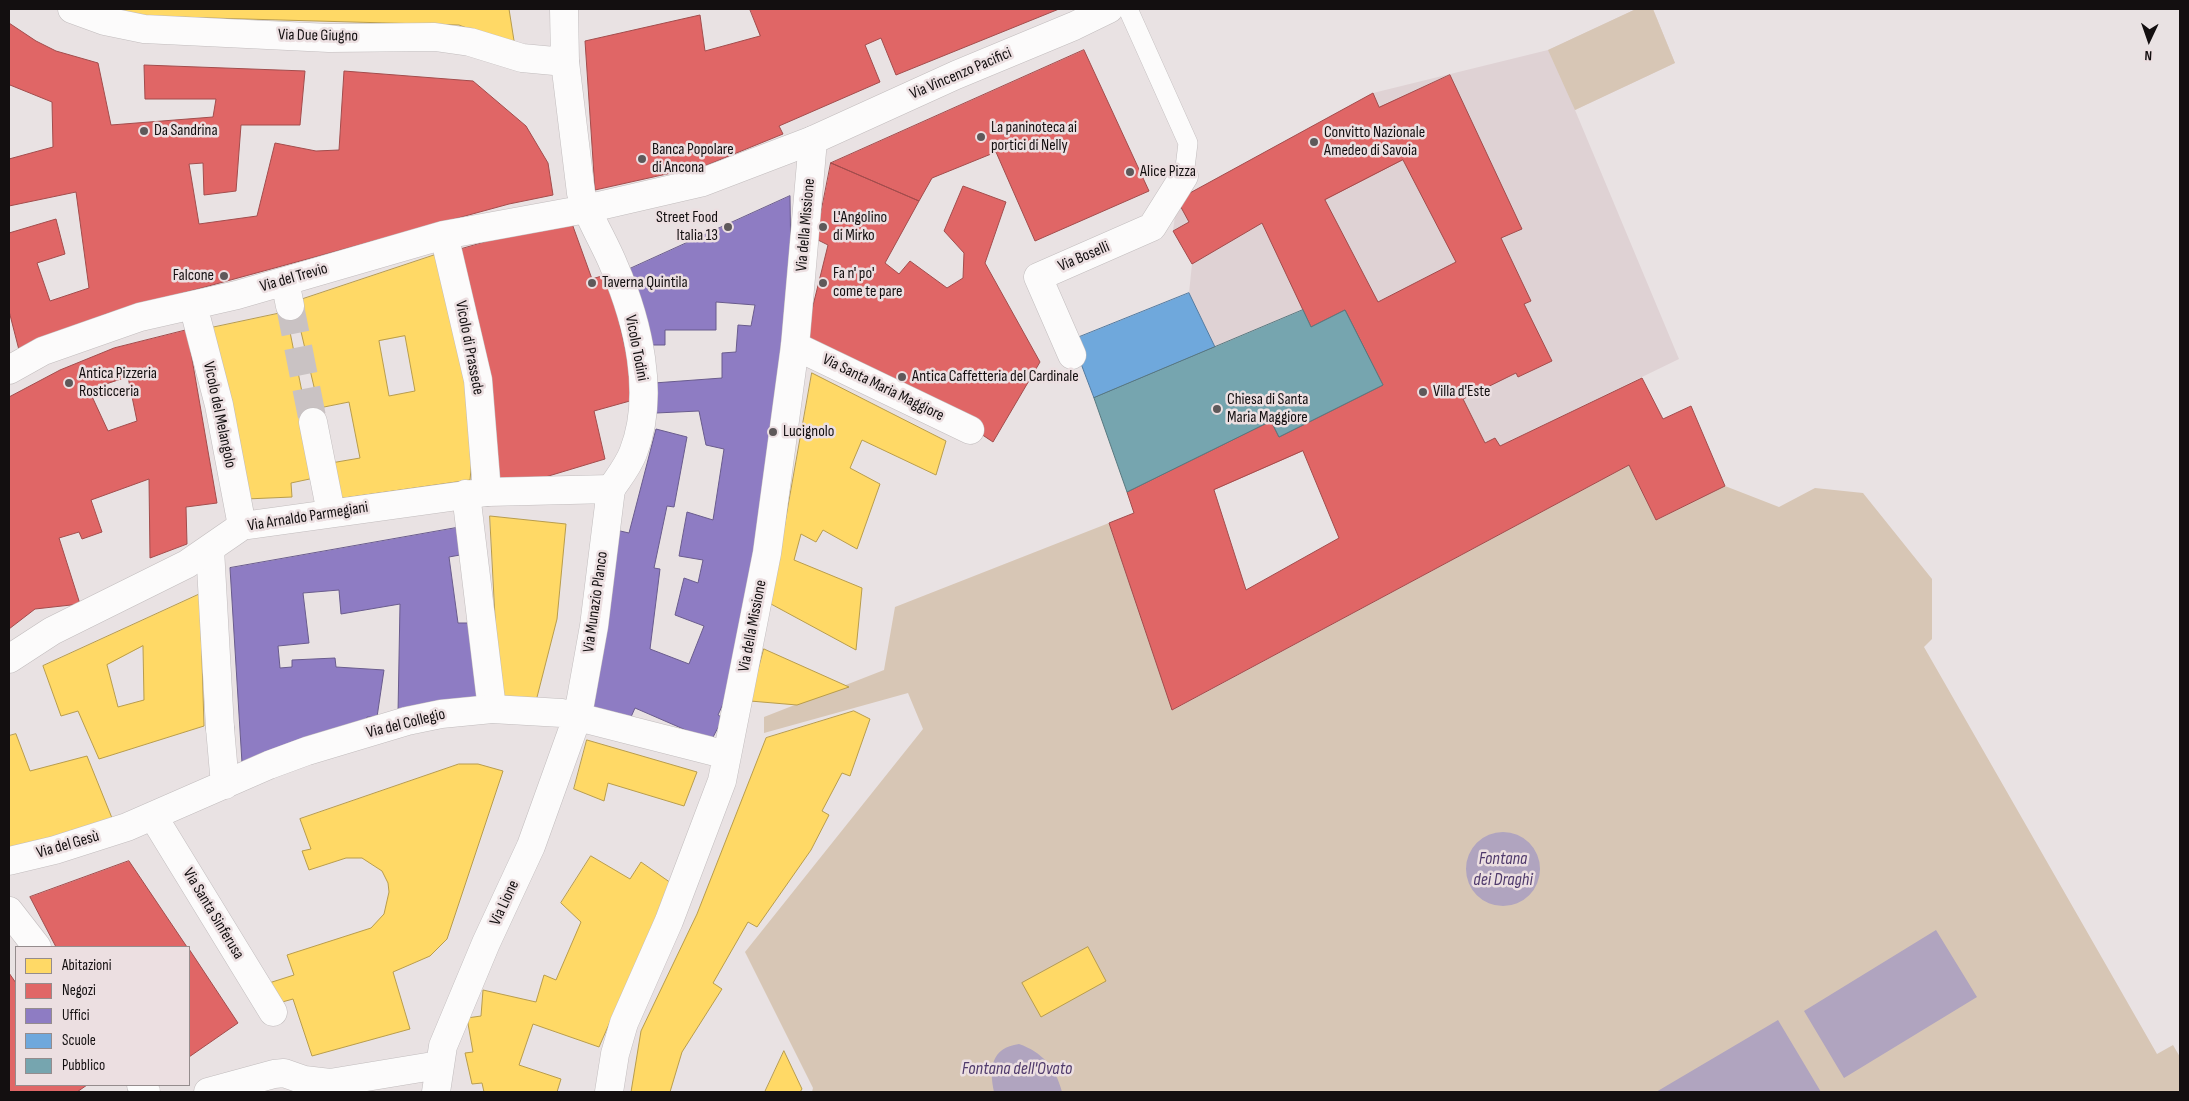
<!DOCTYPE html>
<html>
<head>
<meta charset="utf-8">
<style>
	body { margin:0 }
	#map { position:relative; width:2189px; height:1101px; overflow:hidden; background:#e9e2e3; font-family:"Sofia Sans Condensed",sans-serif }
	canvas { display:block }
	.frame { position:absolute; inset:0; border:10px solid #130f10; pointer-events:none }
	.legend { position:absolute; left:15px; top:946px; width:175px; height:140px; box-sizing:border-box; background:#ecdfe1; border:1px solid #958c8d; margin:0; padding:6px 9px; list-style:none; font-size:15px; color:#130f10 }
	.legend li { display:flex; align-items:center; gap:10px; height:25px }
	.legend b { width:25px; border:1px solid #958c8d }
	.north { position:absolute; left:2124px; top:15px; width:50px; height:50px; -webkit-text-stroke:4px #ecdfe1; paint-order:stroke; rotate:183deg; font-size:14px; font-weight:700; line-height:20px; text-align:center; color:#130f10 }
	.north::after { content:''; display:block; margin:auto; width:18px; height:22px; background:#130f10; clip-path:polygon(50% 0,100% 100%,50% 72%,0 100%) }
</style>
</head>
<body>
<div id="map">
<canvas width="2189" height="1101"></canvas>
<div class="frame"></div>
<ul class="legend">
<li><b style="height:14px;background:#ffd966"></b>Abitazioni</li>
<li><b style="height:14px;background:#e06666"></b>Negozi</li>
<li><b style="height:14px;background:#8e7cc3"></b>Uffici</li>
<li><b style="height:14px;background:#6fa8dc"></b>Scuole</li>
<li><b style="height:14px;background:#76a5af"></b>Pubblico</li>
</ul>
<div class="north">N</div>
</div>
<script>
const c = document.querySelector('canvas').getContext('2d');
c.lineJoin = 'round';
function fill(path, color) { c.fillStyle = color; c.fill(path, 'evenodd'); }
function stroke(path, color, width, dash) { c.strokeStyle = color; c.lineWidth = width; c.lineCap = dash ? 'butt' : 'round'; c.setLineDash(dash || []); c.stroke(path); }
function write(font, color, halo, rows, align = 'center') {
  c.font = font + ' "Sofia Sans Condensed",sans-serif'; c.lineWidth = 5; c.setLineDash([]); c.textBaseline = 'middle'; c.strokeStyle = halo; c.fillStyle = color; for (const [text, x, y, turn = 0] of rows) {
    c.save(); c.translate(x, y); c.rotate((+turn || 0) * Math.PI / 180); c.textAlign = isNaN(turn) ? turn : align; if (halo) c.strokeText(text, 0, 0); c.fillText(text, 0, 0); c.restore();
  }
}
const built = new Path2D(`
	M1636,9H1653L1675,63L1575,110L1679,359L1500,446L1485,443L1302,310L1215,347L1189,293L1192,264L1173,231L1177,200L1373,93L1548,50Z`);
const green = new Path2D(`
	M1636,9H1653L1675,63L1575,110L1548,50Z
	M1629,465L1656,520L1725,486L1779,507L1815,488L1863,493L1932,579V639L1924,647L2157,1054L2173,1045L2180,1057V1092H812L813,1088L745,952L923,729L908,693L764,733V717L884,670L895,607L1109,523L1173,710Z`);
const water = new Path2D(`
	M1466 869a37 37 0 1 1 74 0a37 37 0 1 1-74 0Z
	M1936,930L1977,997L1844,1078L1804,1011Z
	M1778,1020L1821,1092H1656Z
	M1019,1044C1042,1052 1056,1068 1062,1092H994C989,1068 991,1048 1019,1044Z`);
const homes = new Path2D(`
	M93,9H509L515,47L459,25L138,16Z
	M441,253L470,400L474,437L470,480L337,499L331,463L360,458L349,402L319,408L294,302ZM405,336L415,391L389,396L379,341Z
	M286,312L319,477L291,483L292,497L246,499L206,329Z
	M812,373L946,441L936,475L862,440L850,468L880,484L857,549L823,530L816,542L801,534L794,560L862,588L856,650L771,604Z
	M490,516L566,524L557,619L535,705L500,703Z
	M200,594L204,726L99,759L78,711L61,716L43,666ZM143,646L144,700L118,707L107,665Z
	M764,649L849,687L797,705L750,701Z
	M854,711L870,719L850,776L842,773L822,811L829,815L811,850L757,927L748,922L713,983L722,989L682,1052L670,1092H631L641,1031L697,914L766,738Z
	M16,734L30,771L87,756L114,823L9,849V736Z
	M587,740L697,772L684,806L608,783L604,801L574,789Z
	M459,764H478L503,771L447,939L430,956L393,972L410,1029L312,1056L293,999L275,1004L269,983L294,975L287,955L371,928L384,914L389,892L388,883L382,871L362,858H346L309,870L302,851L311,849L300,819Z
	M591,856L630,879L641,862L671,883L599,1047L533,1024L519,1065L561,1079L557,1092H484L482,1083L472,1084L465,1053L473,1052L467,1018L481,1016L483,990L536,1002L544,975L556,980L581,922L561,903Z
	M1088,947L1106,981L1041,1017L1022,983Z
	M784,1051L802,1089L800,1092H765Z`);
const shops = new Path2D(`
	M750,9H1059L896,75L881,38L865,45L880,82L779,126L783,134L707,165L595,190L585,41L700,15L705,51L760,36Z
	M9,23L36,41L56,51L98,63L111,125L213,117L216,99H145L144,65L305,71L300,125H241L236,191L204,195L203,163L189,164L199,224L257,216L275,143L316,151L339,150L344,71L473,81L526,126L548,163L553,195L509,204L106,314L19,350L9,311V233L56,219L65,254L37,263L50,301L89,288L76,192L9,206V159L53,147L52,102L10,85L9,87Z
	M1084,50L1149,191L1035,241L996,152L932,178L919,201L831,163Z
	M1450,75L1522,229L1501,238L1531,301L1524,304L1552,361L1518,377L1516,373L1463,399L1485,443L1495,438L1500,446L1642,378L1663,419L1691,406L1725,486L1656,520L1629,465L1172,710L1109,523L1134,513L1127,492L1271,421L1279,437L1383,385L1345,310L1311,327L1262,223L1192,264L1173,231L1189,222L1177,200L1373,93L1379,107ZM1403,160L1456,262L1378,302L1325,200ZM1303,451L1339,538L1246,590L1214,490Z
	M831,163L919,201L885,263L899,274L910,261L947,288L963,278L964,253L944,231L963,186L1006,202L985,263L1040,362L993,442L972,428L804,342L828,245L816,239Z
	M570,218L592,279L608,274L637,399L594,411L605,459L542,478H494L458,250Z
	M187,330L217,503L186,507L187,544L150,558L149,479L91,500L102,532L82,539L79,532L59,538L80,604L35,609L9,629V397L60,370L114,348ZM128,377L137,421L108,431L89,390Z
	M129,861L187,947H56L30,897Z
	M189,949L238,1023L189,1057Z
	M9,973L16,983V1085H87L77,1092H9Z`);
const offices = new Path2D(`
	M790,196L791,268L757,567L733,682L718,715L723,718L711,741L635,708L631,717L590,707L616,530L629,533L656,429L687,437L674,507L667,506L654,568L660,569L650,649L689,664L704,626L675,615L684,578L698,583L703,560L679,556L687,512L713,520L724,449L706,445L699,411L656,413L654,383L722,378V353L736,352L738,325L751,326L755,305L716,302V330H665V345H652L650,331H640L623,272Z
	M456,528L460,555L449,557L458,623H475L483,702L398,713L400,604L341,614L339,590L303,593L309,643L278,646L280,668L292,667V660L335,658L336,667L384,670L377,717H367V727L242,763L230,568Z`);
const schools = new Path2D(`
	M1189,293L1215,347L1094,398L1072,340Z`);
const public = new Path2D(`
	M1303,310L1311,327L1345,310L1383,385L1279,437L1271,421L1127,492L1094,398Z`);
const pedestrianTunnel = new Path2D(`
	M290,306L313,422`);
const service = new Path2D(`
	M1128,9L1188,143L1184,176`);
const pedestrian = new Path2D(`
	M565,62L581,193C589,219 604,241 614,266C638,322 656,395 633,453C628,466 619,477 611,489
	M444,235L478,380L487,492
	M285,281L290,306
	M193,305L219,405L242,526
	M795,346L970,430
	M1072,355L1038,277L1152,227L1184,176
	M9,370L43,351L140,317L237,295L444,235L586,209L703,182L813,140
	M313,422L331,513
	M466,494L492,709
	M210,549L220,728`);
const minor = new Path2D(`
	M72,9L105,21L144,29L329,38L435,37L470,42L522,58L565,62L564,9
	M9,659L52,631L187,564L242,526L487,492L611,489L594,626L578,715L531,846L486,943L443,1046L436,1092
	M220,728L225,785
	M153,816L273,1012
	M9,861L55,850L127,827L269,765L307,751L407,721L441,714L492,709L562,713L727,755
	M9,911L37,947
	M141,1085L146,1092
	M208,1092L274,1074L284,1073L304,1080L330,1083L439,1065
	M609,1092L615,1054L624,1023L669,921L722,781L767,553L795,346L813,140L956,75L1074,26L1109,9`);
const markers = [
	[144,131,5,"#5e595a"],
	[981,137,5,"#5e595a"],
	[1314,142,5,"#5e595a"],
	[642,159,5,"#5e595a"],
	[1130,172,5,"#5e595a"],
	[728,227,5,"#5e595a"],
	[823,227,5,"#5e595a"],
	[224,276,5,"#5e595a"],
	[592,283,5,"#5e595a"],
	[823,283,5,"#5e595a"],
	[902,377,5,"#5e595a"],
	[69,383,5,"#5e595a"],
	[1423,392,5,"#5e595a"],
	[1217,409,5,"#5e595a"],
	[773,432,5,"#5e595a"]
];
const streetNames = [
	["Via Due Giugno",318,36,1],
	["Via Vincenzo Pacifici",961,74,-23],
	["Via della Missione",806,225,-85],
	["Via Boselli",1084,257,-23],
	["Via del Trevio",294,278,-16],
	["Vicolo di Prassede",469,348,79],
	["Vicolo Todini",636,348,79],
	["Via Santa Maria Maggiore",883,388,26],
	["Vicolo del Melangolo",219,415,78],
	["Via Arnaldo Parmegiani",308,517,-9],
	["Via Munazio Planco",596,602,-82],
	["Via della Missione",753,626,-79],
	["Via del Collegio",406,724,-14],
	["Via del Gesù",68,845,-16],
	["Via Lione",505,903,-65],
	["Via Santa Sinferusa",213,914,59]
];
const poiNames = [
	["La paninoteca ai",991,128],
	["portici di Nelly",991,146],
	["Da Sandrina",154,131],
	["Convitto Nazionale",1324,133],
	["Amedeo di Savoia",1324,151],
	["Banca Popolare",652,150],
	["di Ancona",652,168],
	["Alice Pizza",1140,172],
	["Street Food",718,218,"right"],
	["Italia 13",718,236,"right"],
	["L'Angolino",833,218],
	["di Mirko",833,236],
	["Fa n' po'",833,274],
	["come te pare",833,292],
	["Falcone",214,276,"right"],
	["Taverna Quintila",602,283],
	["Antica Pizzeria",79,374],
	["Rosticceria",79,392],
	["Antica Caffetteria del Cardinale",912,377],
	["Villa d'Este",1433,392],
	["Chiesa di Santa",1227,400],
	["Maria Maggiore",1227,418],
	["Lucignolo",783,432]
];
const waterNames = [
	["Fontana",1503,859],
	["dei Draghi",1503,880],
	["Fontana dell'Ovato",1017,1069]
];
fill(built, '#dfd2d4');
fill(green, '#d7c6b5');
fill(water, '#b0a4bf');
fill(homes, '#ffd966');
stroke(homes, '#b89c4c', 1);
fill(shops, '#e06666');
stroke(shops, '#a24c4c', 1);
fill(offices, '#8e7cc3');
stroke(offices, '#695b8d', 1);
fill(schools, '#6fa8dc');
stroke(schools, '#537a9f', 1);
fill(public, '#76a5af');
stroke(public, '#58787f', 1);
stroke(pedestrianTunnel, '#c9c2c3', 28, [28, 14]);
stroke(service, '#c1bcbd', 20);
stroke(pedestrian, '#c1bcbd', 29);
stroke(minor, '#c1bcbd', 29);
stroke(service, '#fcfbfb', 19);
stroke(pedestrian, '#fcfbfb', 28);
stroke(minor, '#fcfbfb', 28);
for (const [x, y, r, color] of markers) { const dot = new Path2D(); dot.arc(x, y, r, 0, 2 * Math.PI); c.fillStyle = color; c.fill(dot); stroke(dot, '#ecdfe1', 2); }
write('16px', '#130f10', '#ecdfe1', streetNames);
write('16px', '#130f10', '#ecdfe1', poiNames, 'left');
write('italic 18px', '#4f3a6c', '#ecdfe1', waterNames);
</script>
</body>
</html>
